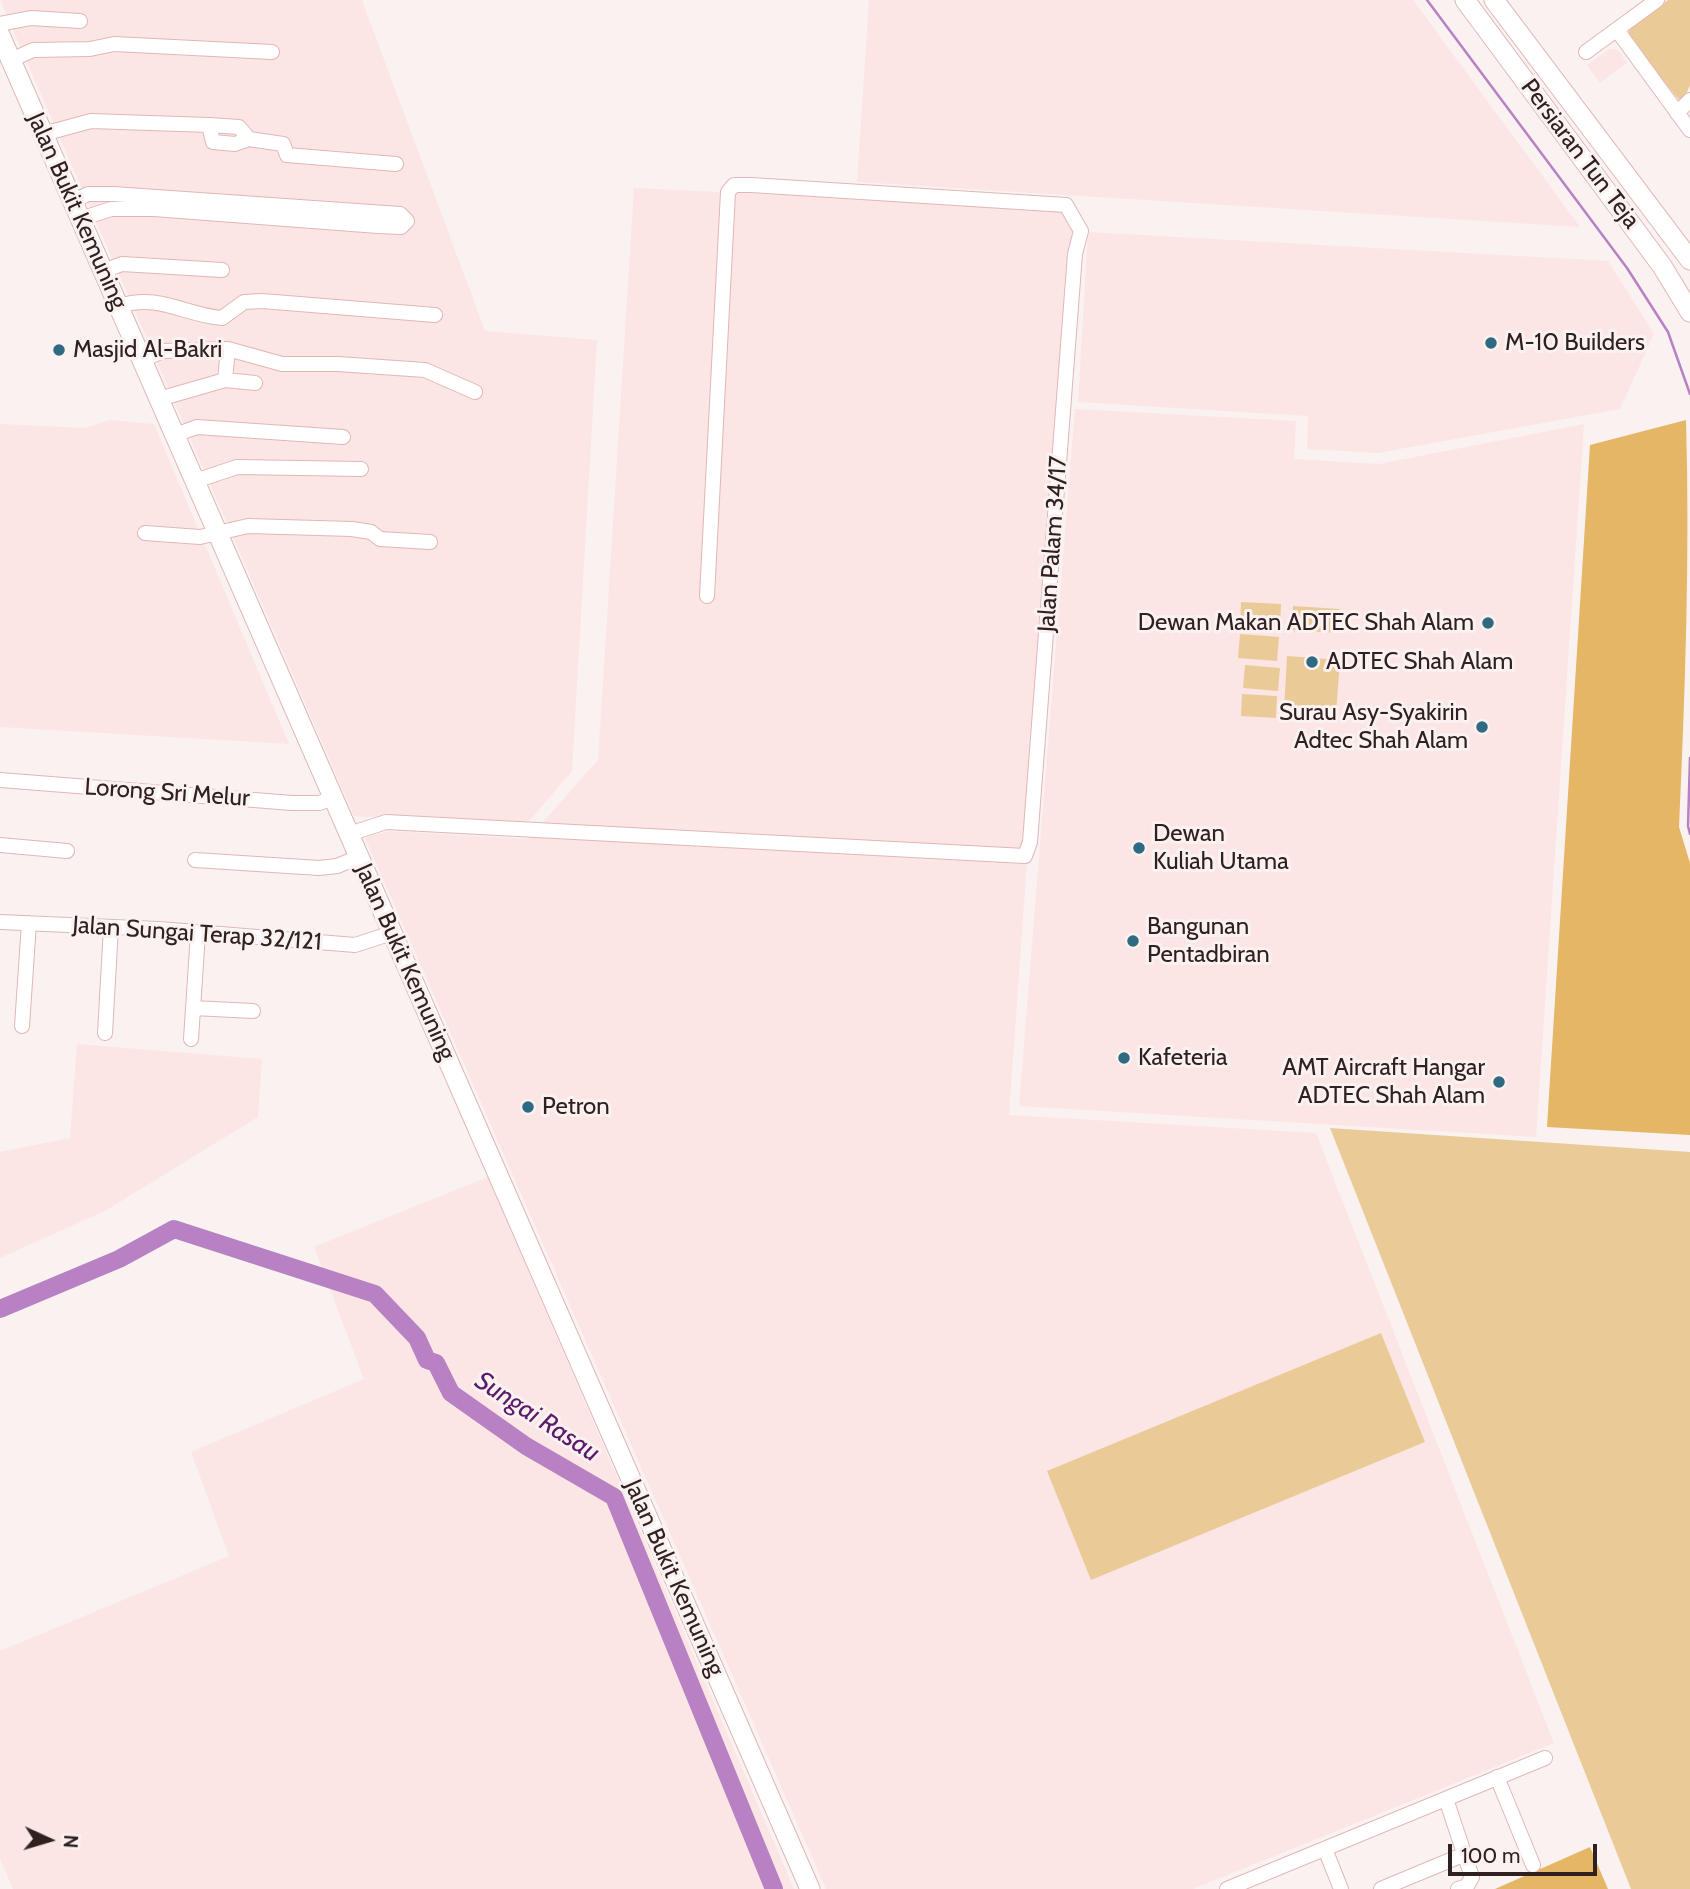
<!DOCTYPE html>
<html>
<head>
<meta charset="utf-8">
<style>
	body { margin:0 }
	#map { position:relative; width:1690px; height:1889px; overflow:hidden; background:#faf1f1; font-family:Cabin,sans-serif }
	canvas { display:block }
	.north { position:absolute; left:14px; top:1805px; width:70px; height:70px; -webkit-text-stroke:5px #faf1f1; paint-order:stroke; rotate:94deg; font-size:19px; font-weight:700; line-height:28px; text-align:center; color:#302020 }
	.north::after { content:''; display:block; margin:auto; width:24px; height:32px; background:#302020; clip-path:polygon(50% 0,100% 100%,50% 72%,0 100%) }
	.scale { position:absolute; left:1448px; top:1844px; width:149px; height:32px; box-sizing:border-box; border:4px solid #302020; border-top:0; padding-left:9px; font-size:21px; line-height:24px; white-space:nowrap; color:#302020; -webkit-text-stroke:5px #faf1f1; paint-order:stroke }
</style>
</head>
<body>
<div id="map">
<canvas width="1690" height="1889"></canvas>
<div class="north">N</div>
<div class="scale">100 m</div>
</div>
<script>
const c = document.querySelector('canvas').getContext('2d');
c.lineJoin = 'round';
function fill(path, color) { c.fillStyle = color; c.fill(path, 'evenodd'); }
function stroke(path, color, width, dash) { c.strokeStyle = color; c.lineWidth = width; c.lineCap = dash ? 'butt' : 'round'; c.setLineDash(dash || []); c.stroke(path); }
function write(font, color, halo, rows, align = 'center') {
  c.font = font + ' Cabin,sans-serif'; c.lineWidth = 6; c.setLineDash([]); c.textBaseline = 'middle'; c.strokeStyle = halo; c.fillStyle = color; for (const [text, x, y, turn = 0] of rows) {
    c.save(); c.translate(x, y); c.rotate((+turn || 0) * Math.PI / 180); c.textAlign = isNaN(turn) ? turn : align; if (halo) c.strokeText(text, 0, 0); c.fillText(text, 0, 0); c.restore();
  }
}
const built = new Path2D(`
	M0,0H362L485,331L597,340L572,771L525,826L354,816Z
	M869,0H1413L1580,227L857,182Z
	M1609,49L1618,50L1627,63L1600,83L1587,65Z
	M634,188L1063,208L1076,232L1048,567L1009,1115L1316,1133L1554,1743L1193,1889H826L365,838L389,831L528,839L598,760Z
	M1088,232L1608,261L1654,334L1620,409L1378,453L1307,449L1308,416L1078,402Z
	M1075,409L1296,421L1294,459L1379,464L1584,424L1536,1137L1019,1106Z
	M110,420L154,424L289,744L0,727V424L84,428Z
	M77,1044L262,1059L258,1117L105,1211L0,1258V1152L70,1138Z
	M488,1177L794,1889H13L0,1859V1651L229,1556L191,1452L364,1379L314,1247Z`);
const green = new Path2D(`
	M1668,0H1690V85L1685,97L1679,100L1627,36L1631,26Z
	M1241,602L1281,604L1280,628L1240,627Z
	M1293,606L1340,609L1338,633L1291,630Z
	M1240,634L1279,637L1277,661L1238,658Z
	M1287,656L1340,660L1336,714L1284,710Z
	M1245,665L1280,668L1278,691L1243,688Z
	M1242,694L1277,696L1276,718L1241,716Z
	M1330,1128L1690,1152V1889H1631Z
	M1381,1333L1425,1442L1091,1580L1047,1471Z`);
const forest = new Path2D(`
	M1686,420C1690,555 1685,692 1679,827L1690,863V1135L1547,1127L1590,445Z
	M1590,1847L1608,1889H1495Z`);
const stream = new Path2D(`
	M1427,0L1627,268L1668,332L1690,394
	M1690,758L1688,826L1690,834`);
const river = new Path2D(`
	M0,1309L119,1259L174,1229L375,1294L417,1338L427,1360L436,1363L451,1393L526,1446L614,1497L774,1889`);
const minor = new Path2D(`
	M0,24L31,18L80,21
	M1617,30L1690,130
	M1586,52L1657,0
	M11,60L33,50L90,49L114,44L272,52
	M1677,113L1690,100
	M209,125L239,127L249,139
	M43,134L91,121L209,125L213,142L235,144L249,139L283,144L287,155L396,164
	M73,201L88,194H113L400,214L407,221L401,227L378,226L154,209H111L80,219
	M103,271L122,264L222,270
	M119,306C159,293 184,315 222,318L244,302L262,301L435,315
	M142,360L163,351L228,349L282,364H338L425,370L475,392
	M225,380L228,349
	M159,399L225,380L255,383
	M175,435L197,427L343,437
	M195,481L237,467L361,469
	M145,533L200,537L248,526L352,529L371,532L380,539L430,542
	M0,780L292,803H319L334,798
	M349,834L386,822L1025,856L1030,842L1075,254L1081,231L1066,205L751,185H734L728,192L707,596
	M0,845L67,851
	M195,860L319,868L337,866L359,857
	M0,922L159,929L355,945L392,933
	M193,1008L253,1011
	M22,1026L29,923
	M105,1033L111,927
	M191,1039L198,933
	M1497,1777L1533,1865
	M1446,1799L1472,1877L1467,1886L1458,1889
	M1325,1849L1341,1889
	M1227,1889L1545,1758
	M1381,1889L1465,1854`);
const major = new Path2D(`
	M1465,0L1662,266L1690,312
	M1494,0L1690,260
	M0,35L810,1889`);
const markers = [
	[1491,343,7,"#306982"],
	[59,350,7,"#306982"],
	[1488,623,7,"#306982"],
	[1312,662,7,"#306982"],
	[1482,727,7,"#306982"],
	[1139,848,7,"#306982"],
	[1133,941,7,"#306982"],
	[1124,1058,7,"#306982"],
	[1499,1082,7,"#306982"],
	[528,1107,7,"#306982"]
];
const streetNames = [
	["Persiaran Tun Teja",1580,154,53],
	["Jalan Bukit Kemuning",77,211,66],
	["Jalan Palam 34/17",1053,544,-86],
	["Lorong Sri Melur",167,793,4],
	["Jalan Sungai Terap 32/121",197,934,4],
	["Jalan Bukit Kemuning",405,962,66],
	["Jalan Bukit Kemuning",674,1578,66]
];
const poiNames = [
	["M-10 Builders",1505,343],
	["Masjid Al-Bakri",73,350],
	["Dewan Makan ADTEC Shah Alam",1474,623,"right"],
	["ADTEC Shah Alam",1326,662],
	["Surau Asy-Syakirin",1468,713,"right"],
	["Adtec Shah Alam",1468,741,"right"],
	["Dewan",1153,834],
	["Kuliah Utama",1153,862],
	["Bangunan",1147,927],
	["Pentadbiran",1147,955],
	["Kafeteria",1138,1058],
	["AMT Aircraft Hangar",1485,1068,"right"],
	["ADTEC Shah Alam",1485,1096,"right"],
	["Petron",542,1107]
];
const waterNames = [
	["Sungai Rasau",537,1417,33]
];
fill(built, '#fbe6e5');
fill(green, '#eacb98');
fill(forest, '#e4b666');
stroke(stream, '#b781c3', 2.5);
stroke(river, '#b781c3', 18);
stroke(minor, '#e1b7b6', 16);
stroke(major, '#e1b7b6', 21);
stroke(minor, '#fff', 14);
stroke(major, '#fff', 19);
for (const [x, y, r, color] of markers) { const dot = new Path2D(); dot.arc(x, y, r, 0, 2 * Math.PI); c.fillStyle = color; c.fill(dot); stroke(dot, '#faf1f1', 2.5); }
write('24px', '#302020', '#faf1f1', streetNames);
write('24px', '#302020', '#faf1f1', poiNames, 'left');
write('italic 26px', '#5c1a6b', '#faf1f1', waterNames);
</script>
</body>
</html>
